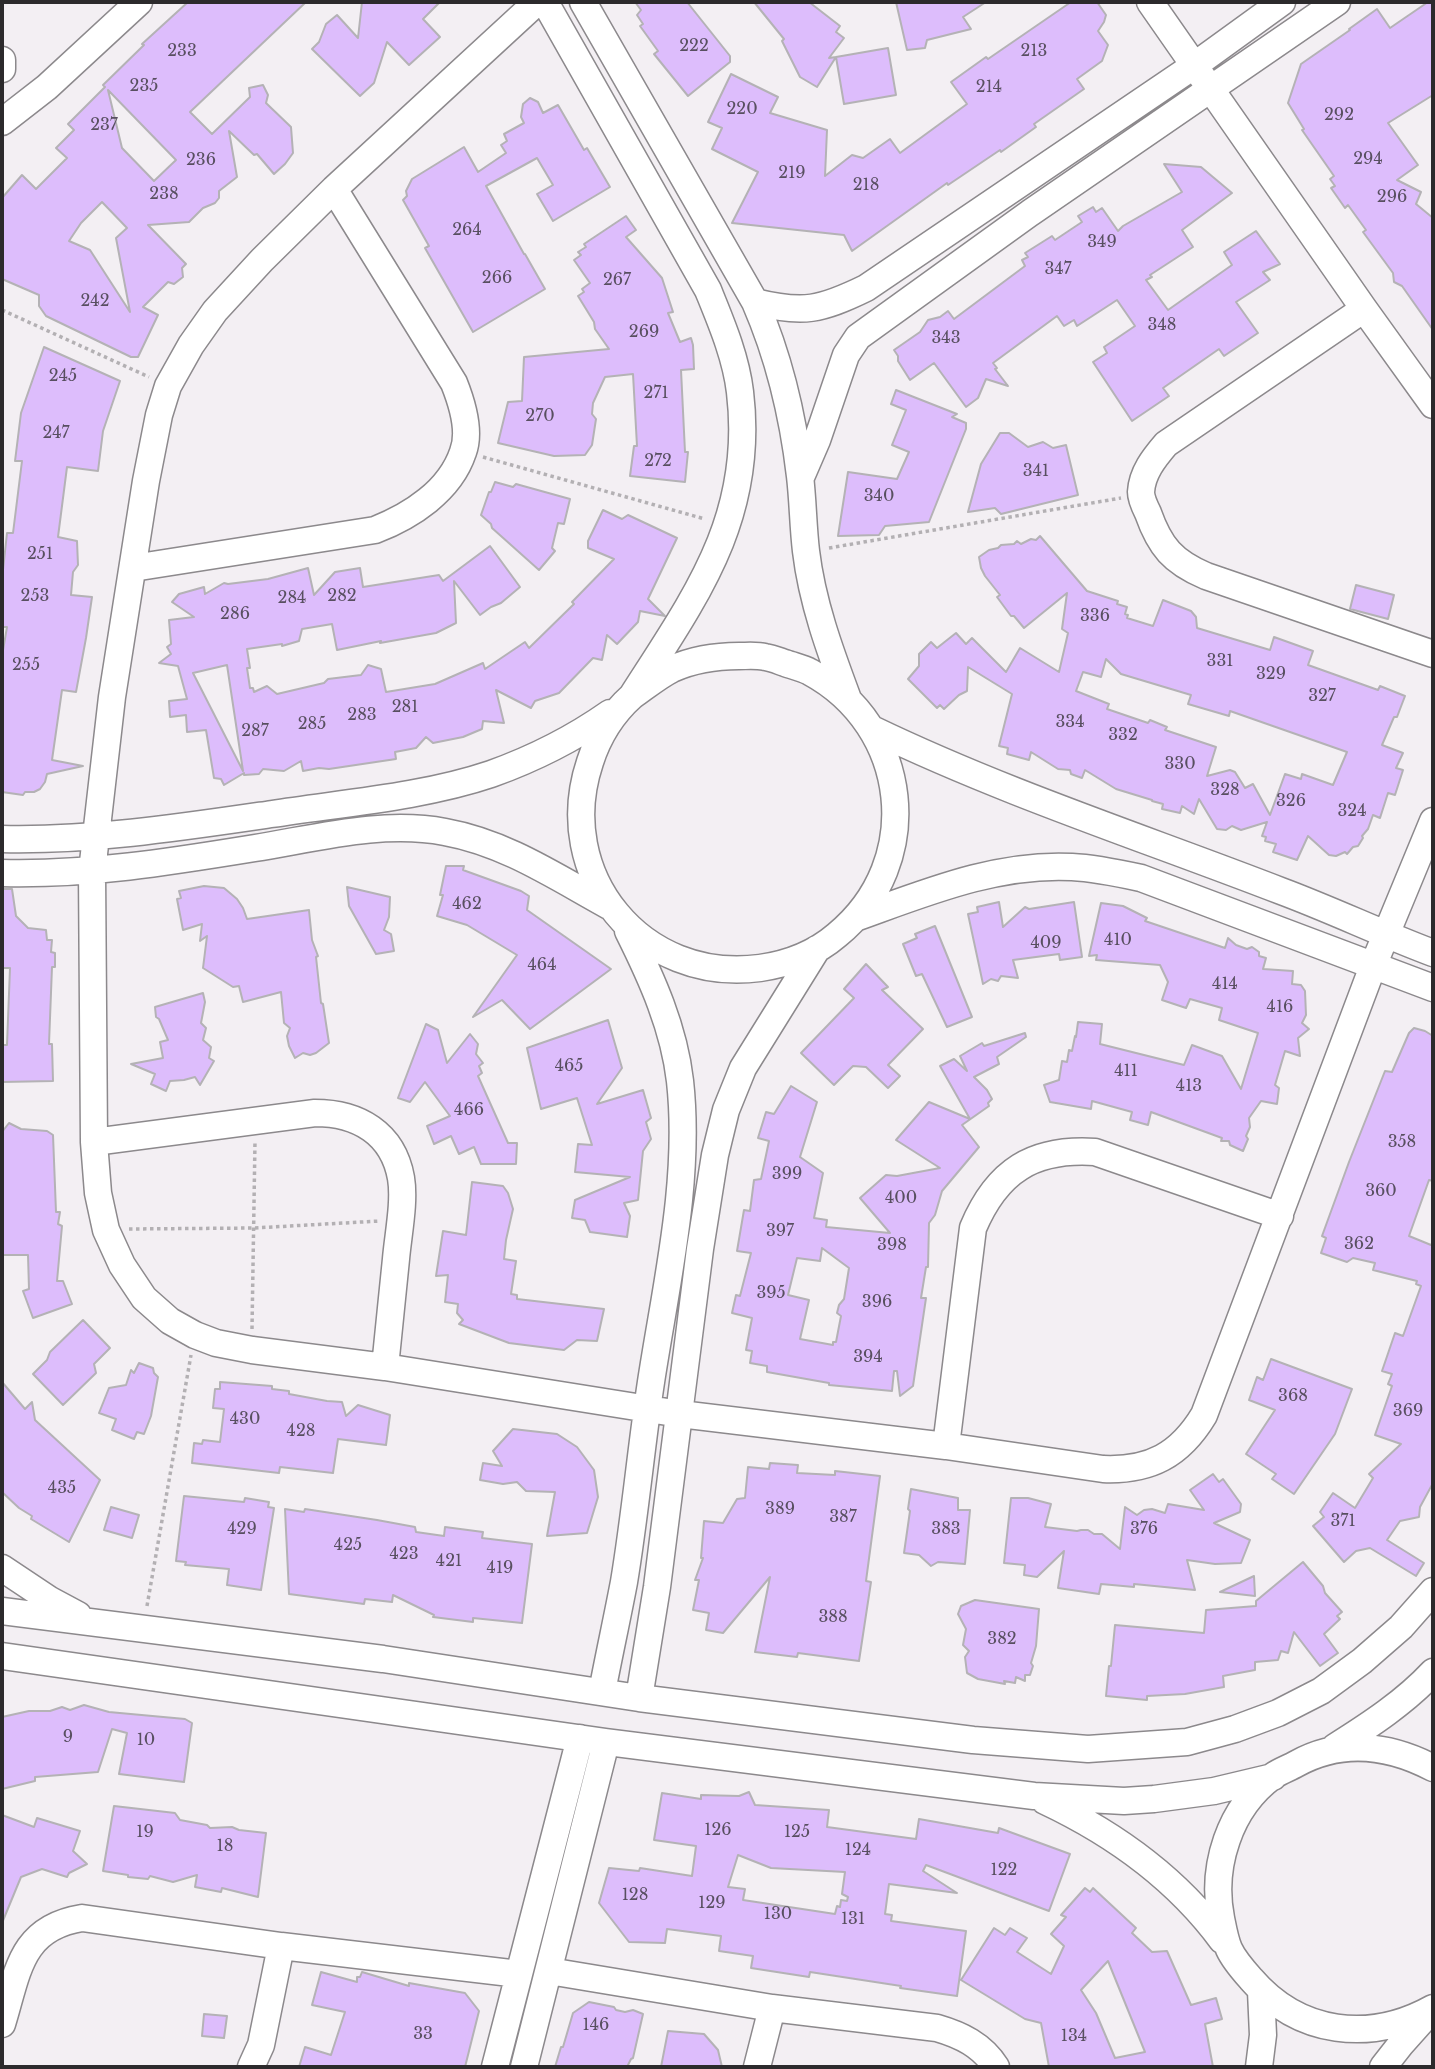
<!DOCTYPE html>
<html>
<head>
<meta charset="utf-8">
<style>
	body { margin:0 }
	#map { position:relative; width:1435px; height:2069px; overflow:hidden; background:#f3eff3; font-family:"Libre Baskerville",serif }
	canvas { display:block }
	.frame { position:absolute; inset:0; border:4px solid #2c2a2c; pointer-events:none }
</style>
</head>
<body>
<div id="map">
<canvas width="1435" height="2069"></canvas>
<div class="frame"></div>
</div>
<script>
const c = document.querySelector('canvas').getContext('2d');
c.lineJoin = 'round';
function fill(path, color) { c.fillStyle = color; c.fill(path, 'evenodd'); }
function stroke(path, color, width, dash) { c.strokeStyle = color; c.lineWidth = width; c.lineCap = dash ? 'butt' : 'round'; c.setLineDash(dash || []); c.stroke(path); }
function write(font, color, halo, rows, align = 'center') {
  c.font = font + ' "Libre Baskerville",serif'; c.lineWidth = 6; c.setLineDash([]); c.textBaseline = 'middle'; c.strokeStyle = halo; c.fillStyle = color; for (const [text, x, y, turn = 0] of rows) {
    c.save(); c.translate(x, y); c.rotate((+turn || 0) * Math.PI / 180); c.textAlign = isNaN(turn) ? turn : align; if (halo) c.strokeText(text, 0, 0); c.fillText(text, 0, 0); c.restore();
  }
}
const building = new Path2D(`
	M188,2H306L190,112L212,134L250,97L249,88L263,85L268,95L266,103L291,127L293,153L285,164L274,174L257,154L254,155L229,131L237,177L219,191V198L215,203L203,208L189,222L148,225L186,264L182,268L183,277L174,284L168,282L143,307L158,315L138,357H131L46,316L39,306V295L2,279V198L22,175L36,189L67,158L56,148L74,130L68,124L105,87L103,85L144,45L142,44ZM108,90L176,160L154,181L122,148ZM102,202L127,228L116,238L130,312L90,250L69,241L81,223Z
	M362,2H440L423,19L440,37L409,65L387,42L374,83L360,96L312,49L319,42L326,24L337,15L358,38Z
	M635,2H687L730,56V62L688,96L654,54L658,51L640,26L643,24L637,15L641,10Z
	M754,2H809L840,26L836,32L844,38L829,58L836,57L817,87L800,77L782,41L784,39Z
	M896,2H986L963,17L971,29L927,40L925,48L907,50Z
	M1071,2H1097L1106,15L1104,22L1098,31L1108,45L1102,61L1077,79L1084,89L1034,124L1036,127L1001,152L1000,150L948,185L947,183L852,251L844,235L732,223L758,172L712,149L722,128L708,122L731,74L778,97L770,113L827,130L825,176L852,155L863,158L890,139L900,153L967,104L951,82L986,57L988,59Z
	M1428,2H1433V95L1388,123L1418,165L1397,180L1421,192L1416,204L1433,218V330L1402,286L1394,282L1393,273L1363,232L1366,230L1348,205L1345,208L1331,188L1335,186L1330,179L1334,176L1302,130L1304,129L1288,103L1301,64L1350,30L1349,29L1377,9L1390,28Z
	M888,48L896,95L844,104L836,57Z
	M530,98L538,102L543,113L558,105L584,150L587,148L610,187L553,221L537,194L553,185L537,158L486,186L524,254H525L545,289L473,332L425,248L429,246L403,200L407,196L406,191L412,179L464,147L478,172L506,153L501,145L507,141L504,134L524,123L521,117L523,104Z
	M1164,164L1201,167L1232,193L1182,230L1193,247L1150,275L1152,277L1146,280L1168,310L1232,265L1224,252L1256,231L1280,264L1263,272L1270,280L1236,302L1258,333L1224,356L1219,349L1163,388L1169,396L1132,421L1093,362L1107,353L1104,347L1135,326L1117,300L1077,326L1074,320L1064,326L1057,316L993,363L997,368L995,369L1008,386L986,379L978,398L966,407L934,363L910,380L898,361V356L894,350L920,332L928,320L940,317L948,311L954,319L1025,266L1022,260L1028,257L1025,253L1052,236L1055,240L1082,222L1078,216L1093,207L1096,212L1102,208L1118,231L1123,226L1182,192Z
	M626,216L636,230L626,237L662,278L673,312L668,313L680,342L691,338L693,345L694,369L681,370L685,452H688L685,482L630,476L634,446H637L633,374L605,377L593,403L592,414L596,419L592,445L585,455L554,456L498,443L508,402L522,401L524,357L609,349L595,329L594,322L578,296L584,292L582,289L590,283L574,260L581,255L578,252L586,247L584,244Z
	M44,347L120,381L103,431L98,471L67,467L58,537L77,541L78,565L73,572L71,595L92,597L86,638L76,692L62,690L52,760L83,766L47,774L45,782L40,789L34,792H25L23,795L2,792V656L7,627H2V579L7,533H13L22,461H15L21,413Z
	M896,390L957,414L952,417L966,423V429L929,522L885,526L879,535L838,536L848,472L897,479L909,452L892,445L906,410L891,404Z
	M1000,433H1009L1028,447L1043,442L1053,448L1066,445L1078,495L1001,514L995,508L968,512L981,464Z
	M495,482L513,487L516,484L570,499L564,524L558,523L552,548L555,551L539,570L492,528L491,524L481,515L489,492H491Z
	M603,510L622,519L628,515L677,538L648,599L665,616L640,611L638,622L617,644L607,635L602,660L593,658L559,693L535,701L531,708L496,690L504,723L483,721L482,729L463,737L433,743L426,737L416,748L395,752L396,759L329,769L319,768L303,771L301,761L284,771L263,769L259,774L244,775V773L224,785L221,779L214,778L206,730L187,732L186,715L170,717L169,701L187,699L178,666L159,663L171,654L167,647L171,644L169,620L194,617L172,602L179,594L204,587L205,594L224,583L228,584L268,579L308,568L314,595L335,572L360,568L363,587L439,575L443,581L490,546L520,587L501,603L491,607L480,615L454,581L456,623L436,633L380,643L381,641L337,650L332,624L302,629L299,641L282,646V644L247,649L250,668H247L250,688H253L254,692L267,686L277,694L324,683L328,679L361,675L368,665L381,669L386,692L435,684L483,663L485,669L525,642L529,648L574,604L572,602L614,559L588,548V541ZM227,665L243,771L193,673Z
	M1040,536L1087,591L1118,601L1117,604L1127,607L1125,614L1128,615L1127,618L1153,626L1163,600L1191,611L1196,617L1197,628L1270,650L1274,637L1313,651L1308,665L1378,690L1380,686L1405,696L1397,717H1394L1382,745L1403,753L1396,768L1403,770L1395,795L1388,793L1380,818L1373,815L1368,829L1362,836L1363,838L1358,846L1353,847L1347,854L1345,852L1336,856L1329,855L1308,836L1297,860L1273,852L1276,844L1265,841L1266,837L1262,836L1267,822L1241,830L1232,826L1226,830L1217,829L1199,799L1194,814L1182,806L1180,813L1162,809L1163,804L1152,801V800L1116,789L1085,770L1082,778L1071,774L1070,770L1058,769L1031,752L1029,760L1007,754L1008,748L999,746L1012,694L968,667L967,691L959,695L944,709L940,705L937,708L908,679L919,666V654L931,642L937,648L956,633L966,644L972,638L1006,672L1020,648L1059,672L1068,633L1062,629L1067,593L1024,628L1014,616H1011L997,597L1000,595L985,576L981,568L979,557L989,550L998,548L1001,545L1014,544L1017,541L1021,544L1031,539L1036,540ZM1106,659L1121,674L1191,695L1188,704L1229,716L1230,711L1347,752L1333,785L1302,774L1301,779L1285,774L1270,815L1253,784L1245,788L1235,772L1230,770L1207,776L1216,747L1165,730L1167,727L1150,720L1148,723L1107,709L1109,704L1076,691L1083,672L1101,677Z
	M1356,585L1394,595L1388,619L1350,609Z
	M446,866H464L463,870L521,891L529,896L527,910L611,969L530,1029L502,1000L473,1017L517,955L467,925L437,916L443,895H440Z
	M204,886L224,888L237,899L243,908L247,919L309,910L312,940L318,956L316,957L321,1003L323,1004L329,1043L316,1053L310,1055L303,1053L295,1058L289,1046L287,1036L290,1028L284,1023L281,992L243,1002L239,986L233,987L203,968L207,936L200,941L202,924L183,930L177,899L181,898L179,891Z
	M347,887L390,897L389,917L384,930L391,934L394,951L376,954L349,906Z
	M2,889H12L16,916L28,928L46,930L47,940H52L51,952L55,953V967H52L49,1044H52L53,1081L2,1082V1045H7L10,968H2Z
	M999,902L1003,927L1025,907L1029,909L1074,902L1082,957L1060,960L1059,954L1013,960L1018,978L1001,976L998,981L991,979L983,984L968,914L978,912L977,907Z
	M1101,903L1123,906L1147,918L1145,921L1225,948L1228,938L1236,945L1247,949L1252,947L1259,952V956L1266,958L1263,969L1293,971L1292,984L1301,985L1305,991L1306,1015L1302,1023L1309,1029L1298,1038L1300,1056L1285,1051L1275,1085L1279,1088L1277,1104L1261,1101L1249,1118L1250,1127L1246,1136L1248,1139L1243,1151L1230,1145L1229,1141H1221L1222,1138L1151,1112L1148,1125L1130,1120L1132,1112L1092,1101L1091,1109L1050,1102L1044,1085L1059,1080L1062,1061L1067,1062L1069,1050L1072,1051L1075,1036L1076,1037L1078,1022L1102,1024L1100,1044L1184,1065L1192,1045L1222,1056L1241,1089L1258,1033L1219,1020L1222,1008L1190,999L1186,1008L1162,1000L1168,982L1160,965L1096,960L1097,955L1089,956Z
	M935,926L972,1017L947,1027L922,974L916,976L903,944L917,938L915,934Z
	M866,964L888,987L882,990L923,1029L888,1065L900,1076L888,1088L866,1067L853,1066L834,1085L801,1053L854,998L844,989Z
	M203,993L205,1002L201,1023L206,1028L203,1040L211,1047L209,1058L214,1061L200,1085L195,1077L184,1080L170,1081L166,1091L151,1084L155,1074L131,1064L163,1058L160,1042L168,1040L159,1019L156,1017L155,1007Z
	M608,1020L622,1068L597,1104L643,1090L651,1118L646,1122L651,1139L643,1151L638,1200L624,1203L630,1216L627,1237L590,1232L585,1220L572,1218L575,1200L630,1177L575,1172L578,1144L592,1145L577,1098L541,1109L527,1048Z
	M426,1024L438,1030L447,1063L470,1034L478,1044L476,1054L483,1063L479,1066L482,1073L478,1076L508,1143H517L516,1164H481L474,1147L459,1154L451,1136L434,1144L427,1126L450,1116L425,1082L410,1102L398,1098Z
	M1414,1028L1425,1031L1433,1036V1181L1429,1180L1409,1236L1431,1245L1433,1243V1483L1420,1507L1419,1517L1400,1521L1387,1540L1424,1563L1416,1576L1370,1548L1356,1551L1344,1562L1313,1526L1324,1517L1320,1512L1333,1493L1355,1508L1373,1478L1369,1474L1401,1444L1375,1435L1392,1386L1388,1384L1392,1374L1382,1371L1395,1333L1403,1336L1421,1286L1416,1284L1417,1281L1373,1270L1375,1263L1353,1258L1347,1262L1321,1253L1326,1238L1322,1236L1349,1162L1385,1071L1392,1072L1409,1033Z
	M1025,1033L1026,1037L997,1057L999,1064L974,1077L987,1090L992,1099L988,1103L989,1106L962,1125L979,1147L942,1191L935,1215L929,1223L928,1267H926L921,1298H926L913,1386L900,1396L897,1371H894L892,1391L829,1385V1383L767,1372V1366L750,1363L752,1351L746,1350L752,1318L732,1313L736,1295L740,1296L751,1253L737,1251L744,1210L750,1211L754,1180L761,1179L769,1141L758,1138L766,1112L774,1114L791,1086L817,1102L800,1157L823,1173L814,1218L827,1220L826,1227L890,1233L860,1198L886,1175L897,1176L940,1168L896,1140L929,1102L970,1119L940,1066L954,1059L967,1071L960,1056L982,1043L984,1046ZM822,1248L849,1268L844,1299L839,1305L837,1313L841,1316L836,1342H833V1345L800,1339L809,1300L788,1295L797,1258L820,1261Z
	M9,1123L21,1129L47,1131L53,1135L56,1212H60L58,1224L62,1226L57,1281H63L72,1304L33,1318L23,1291L29,1289L28,1255H2V1132Z
	M472,1182L503,1186L508,1193L513,1209L506,1240L504,1259L516,1261L511,1294L517,1295V1299L604,1309L597,1341L577,1340L564,1350L509,1343L459,1324L463,1320L457,1313L458,1304L445,1302L448,1275L436,1276L443,1231L466,1235Z
	M83,1320L110,1348L94,1364L96,1373L63,1405L33,1374L47,1360L50,1352Z
	M1271,1359L1352,1389L1335,1434L1294,1494L1272,1479L1276,1474L1246,1454L1275,1410L1249,1400L1257,1377L1263,1380Z
	M139,1363L153,1368L154,1373L158,1377L151,1416L144,1434L137,1432L134,1439L112,1430L116,1419L99,1413L109,1388L126,1385L131,1370L134,1373Z
	M2,1382L25,1409L32,1402L35,1420L100,1480L69,1542L31,1519L32,1516L19,1508L2,1492Z
	M220,1382L272,1386V1389L289,1391V1394L327,1401L342,1402L346,1416L358,1405L390,1415L386,1445L338,1439L333,1473L280,1467L279,1473L192,1463L194,1443L202,1444L203,1440L220,1442L224,1409L213,1408L215,1389H220Z
	M513,1429L557,1434L577,1447L594,1470L598,1497L587,1533L547,1536L555,1492L526,1491L517,1482L503,1484L480,1480L483,1463L502,1466L493,1451Z
	M770,1463L798,1465L797,1473L835,1475V1471L880,1476L866,1581L871,1582L859,1661L798,1653L797,1657L755,1652L770,1577L723,1633L706,1630L709,1613L693,1610L699,1580H695L703,1558H701L704,1521L723,1523L737,1499L745,1498L748,1467L769,1469Z
	M1213,1474L1219,1482L1223,1479L1241,1504L1240,1512L1214,1523L1250,1540L1241,1563L1215,1564L1187,1560L1195,1590L1134,1584V1587L1101,1584L1099,1594L1058,1588L1064,1551L1037,1577L1024,1575L1025,1565L1004,1563L1011,1498H1028L1051,1504L1045,1527L1077,1531L1081,1530H1088L1094,1534H1102L1120,1549L1125,1507L1137,1515L1144,1510L1152,1509L1165,1513L1168,1504L1204,1510L1190,1490Z
	M911,1489L958,1498V1510H970L965,1564L938,1562L931,1566L919,1555L904,1553L910,1511L908,1509Z
	M184,1496L244,1502L245,1498L269,1502L268,1507L274,1508L261,1590L227,1585L229,1569L185,1565L186,1562L176,1561Z
	M111,1507L139,1515L132,1538L104,1530Z
	M285,1509L304,1512L305,1509L377,1520L415,1527L416,1532L444,1536L445,1527L483,1532L482,1538L532,1544L522,1623L473,1618V1622L433,1617L434,1615L393,1595L392,1602L365,1599L364,1604L289,1594Z
	M1303,1562L1323,1586L1325,1593L1342,1612L1337,1616L1340,1619L1324,1634L1338,1653L1320,1666L1294,1632L1288,1653L1281,1651L1278,1660L1255,1662V1670L1223,1676L1224,1687L1185,1694L1147,1696V1700L1106,1696L1109,1666H1111L1115,1625L1204,1633L1206,1610L1256,1606V1601Z
	M1254,1576L1255,1596L1220,1592Z
	M975,1600L1039,1609L1036,1646L1031,1663L1033,1666L1030,1675H1025V1681L1016,1677L1015,1683L1004,1681L1005,1684L978,1679L967,1673L965,1657L969,1651L963,1645L966,1629L958,1614L961,1606Z
	M84,1705L109,1712L185,1719L192,1723L184,1782L119,1774L127,1733L112,1729L98,1772L35,1777V1781L2,1789V1717L29,1711H50L62,1707L70,1710Z
	M749,1792L755,1805L829,1810L827,1827L916,1839L919,1819L998,1833L999,1828L1070,1854L1049,1911L926,1865L923,1871L957,1893L889,1884L885,1914L892,1915L891,1921L966,1931L957,1996L900,1988L901,1986L810,1972L809,1977L751,1968L753,1956L719,1951L721,1936L667,1929L665,1943L629,1942L599,1903L609,1868L639,1871L640,1868L692,1876L696,1846L654,1840L662,1793L701,1799V1795L739,1796ZM738,1855L771,1868L845,1872L842,1894L848,1897L847,1901L841,1900L840,1907L837,1906L835,1914L743,1900L745,1889L728,1887Z
	M114,1806L175,1813L180,1820L207,1825L210,1828L232,1827L239,1830L266,1833L258,1897L222,1888L221,1892L195,1887L197,1875L173,1882L150,1876L148,1879L128,1877V1875L103,1871Z
	M2,1815L34,1827L37,1818L80,1831L73,1851L87,1864L69,1873L67,1877L42,1869L21,1877L2,1923Z
	M1085,1888L1090,1892L1093,1888L1136,1928L1132,1933L1152,1952L1167,1951L1191,2005L1216,1998L1222,2019L1205,2024L1213,2067H1049L1041,2023L1025,2019L961,1980L994,1928L1005,1935L1010,1928L1027,1938L1017,1952L1051,1974L1064,1946L1051,1934L1066,1917L1061,1915ZM1108,1961L1145,2052L1115,2058L1096,2013L1081,1990Z
	M321,1972L357,1982V1977H360L362,1972L409,1986V1983L465,1993L479,2011L465,2067H299L305,2047L331,2055L345,2012L312,2005Z
	M589,2002L614,2007L616,2010L625,2012L633,2010L643,2014L633,2058L631,2059L627,2067H555L561,2047H563L573,2013Z
	M204,2014L227,2016L224,2038L202,2036Z
	M668,2031L704,2034L718,2050L722,2067H661Z`);
const path = new Path2D(`
	M2,310L149,377
	M483,457L705,519
	M829,548L1121,498
	M129,1229L254,1228L380,1221
	M252,1329L255,1141
	M147,1606L191,1355`);
const minor = new Path2D(`
	M537,2L334,189L262,260L215,311L191,345L168,386L159,415L146,481L112,697L92,871L94,1142L98,1193L106,1230L122,1265L144,1298L170,1321L195,1335L216,1343L252,1350L385,1367L680,1414L946,1446L1103,1469C1150,1471 1180,1455 1204,1415L1373,966L1433,821
	M545,2L708,290C721,322 736,357 740,392C755,517 696,596 632,696C613,713 598,737 590,762C552,875 642,984 760,968C788,964 816,953 837,935C926,862 910,726 810,672C803,668 793,666 785,663C779,661 772,658 765,657C757,655 747,656 739,656C717,656 692,660 672,669C658,676 645,687 632,696
	M583,2L755,302C779,357 793,416 800,476C803,501 803,526 806,551C812,602 830,651 848,699
	M1150,2L1364,309L1433,405
	M2,60V69
	M2,122L47,87L139,2
	M755,302C803,314 821,310 866,288L1195,65L1282,2
	M1364,309L1166,444C1154,458 1142,473 1141,492C1141,499 1145,507 1148,513C1160,547 1173,562 1206,576L1433,654
	M801,477L817,440L846,355L858,337L1030,213L1337,2
	M133,568L375,530C411,516 450,491 463,452C471,431 462,403 454,383L334,189
	M872,729C1005,793 1144,838 1281,891C1332,910 1382,934 1433,953
	M2,839C92,841 183,827 272,814C343,803 423,797 491,774C533,759 573,739 610,713
	M2,873C89,875 169,862 255,848C317,838 383,820 445,832C506,843 556,877 609,906
	M855,918C925,893 996,863 1072,867C1095,868 1118,873 1141,878L1433,988
	M94,1142L315,1113C358,1113 393,1133 401,1178C405,1202 398,1235 396,1259C392,1295 389,1331 385,1367
	M946,1446L973,1228C997,1171 1033,1148 1095,1152L1280,1216
	M2,1568L50,1600L78,1615
	M2,1611L383,1659L639,1698L973,1740L1088,1749L1187,1742L1235,1729L1278,1713L1321,1691L1362,1661L1401,1627L1433,1591
	M2,1656L606,1742L1034,1796L1124,1801L1154,1799L1214,1791L1273,1777
	M602,1692C609,1655 617,1619 624,1582C635,1516 641,1448 651,1382C666,1284 691,1180 680,1081C674,1028 652,979 628,931
	M639,1698L657,1587L700,1249L715,1155L726,1110L743,1068L817,949
	M1335,1747C1370,1725 1405,1702 1433,1672
	M1433,1768C1389,1745 1341,1739 1296,1764C1289,1768 1280,1771 1273,1776C1229,1808 1211,1867 1221,1918C1223,1928 1225,1940 1229,1949C1234,1960 1243,1970 1251,1979C1299,2035 1370,2043 1433,2008
	M1045,1801C1115,1834 1176,1878 1222,1940
	M549,1971L772,2008L937,2028C961,2035 982,2045 996,2067
	M2,2024C18,1972 20,1928 82,1918L281,1946L519,1974
	M251,2067L261,2045L281,1946
	M495,2067L580,1738
	M524,2067L606,1742
	M757,2067L772,2008
	M1259,2067L1263,2035L1261,1991
	M1383,2067L1401,2044L1427,2015`);
const numberNames = [
	["222",694,46],
	["233",182,51],
	["213",1034,51],
	["235",144,86],
	["214",989,87],
	["220",742,109],
	["292",1339,115],
	["237",104,125],
	["294",1368,159],
	["236",201,160],
	["219",792,173],
	["218",866,185],
	["238",164,194],
	["296",1392,197],
	["264",467,230],
	["349",1102,242],
	["347",1058,269],
	["266",497,278],
	["267",617,280],
	["242",95,301],
	["348",1162,325],
	["269",644,332],
	["343",946,338],
	["245",63,376],
	["271",656,393],
	["270",540,416],
	["247",56,433],
	["272",658,461],
	["341",1036,471],
	["340",879,496],
	["251",40,554],
	["253",35,596],
	["282",342,596],
	["284",292,598],
	["286",235,614],
	["336",1095,616],
	["331",1220,661],
	["255",26,665],
	["329",1271,674],
	["327",1322,696],
	["281",405,707],
	["283",362,715],
	["334",1070,722],
	["285",312,724],
	["287",255,731],
	["332",1123,735],
	["330",1180,764],
	["328",1225,790],
	["326",1291,801],
	["324",1352,811],
	["462",467,904],
	["410",1118,940],
	["409",1046,943],
	["464",542,965],
	["414",1225,984],
	["416",1280,1007],
	["465",569,1066],
	["411",1126,1071],
	["413",1189,1086],
	["466",469,1110],
	["358",1402,1142],
	["399",787,1174],
	["360",1381,1191],
	["400",901,1198],
	["397",780,1231],
	["362",1359,1244],
	["398",892,1245],
	["395",771,1293],
	["396",877,1302],
	["394",868,1357],
	["368",1293,1396],
	["369",1408,1411],
	["430",245,1419],
	["428",301,1431],
	["435",62,1488],
	["389",780,1509],
	["387",843,1517],
	["371",1343,1521],
	["429",242,1529],
	["383",946,1529],
	["376",1144,1529],
	["425",348,1545],
	["423",404,1554],
	["421",449,1561],
	["419",500,1568],
	["388",833,1617],
	["382",1002,1639],
	["9",68,1737],
	["10",146,1740],
	["126",718,1830],
	["19",145,1832],
	["125",797,1832],
	["18",225,1846],
	["124",858,1850],
	["122",1004,1870],
	["128",635,1895],
	["129",712,1903],
	["130",778,1914],
	["131",853,1919],
	["146",596,2025],
	["33",423,2034],
	["134",1074,2036]
];
fill(building, '#ddbdfc');
stroke(building, '#b4b2b5', 2);
stroke(minor, '#8c898c', 29);
stroke(path, '#b3b0b3', 3.5, [3.5, 3.5]);
stroke(minor, '#fff', 26);
write('16px', '#584f60', null, numberNames);
</script>
</body>
</html>
